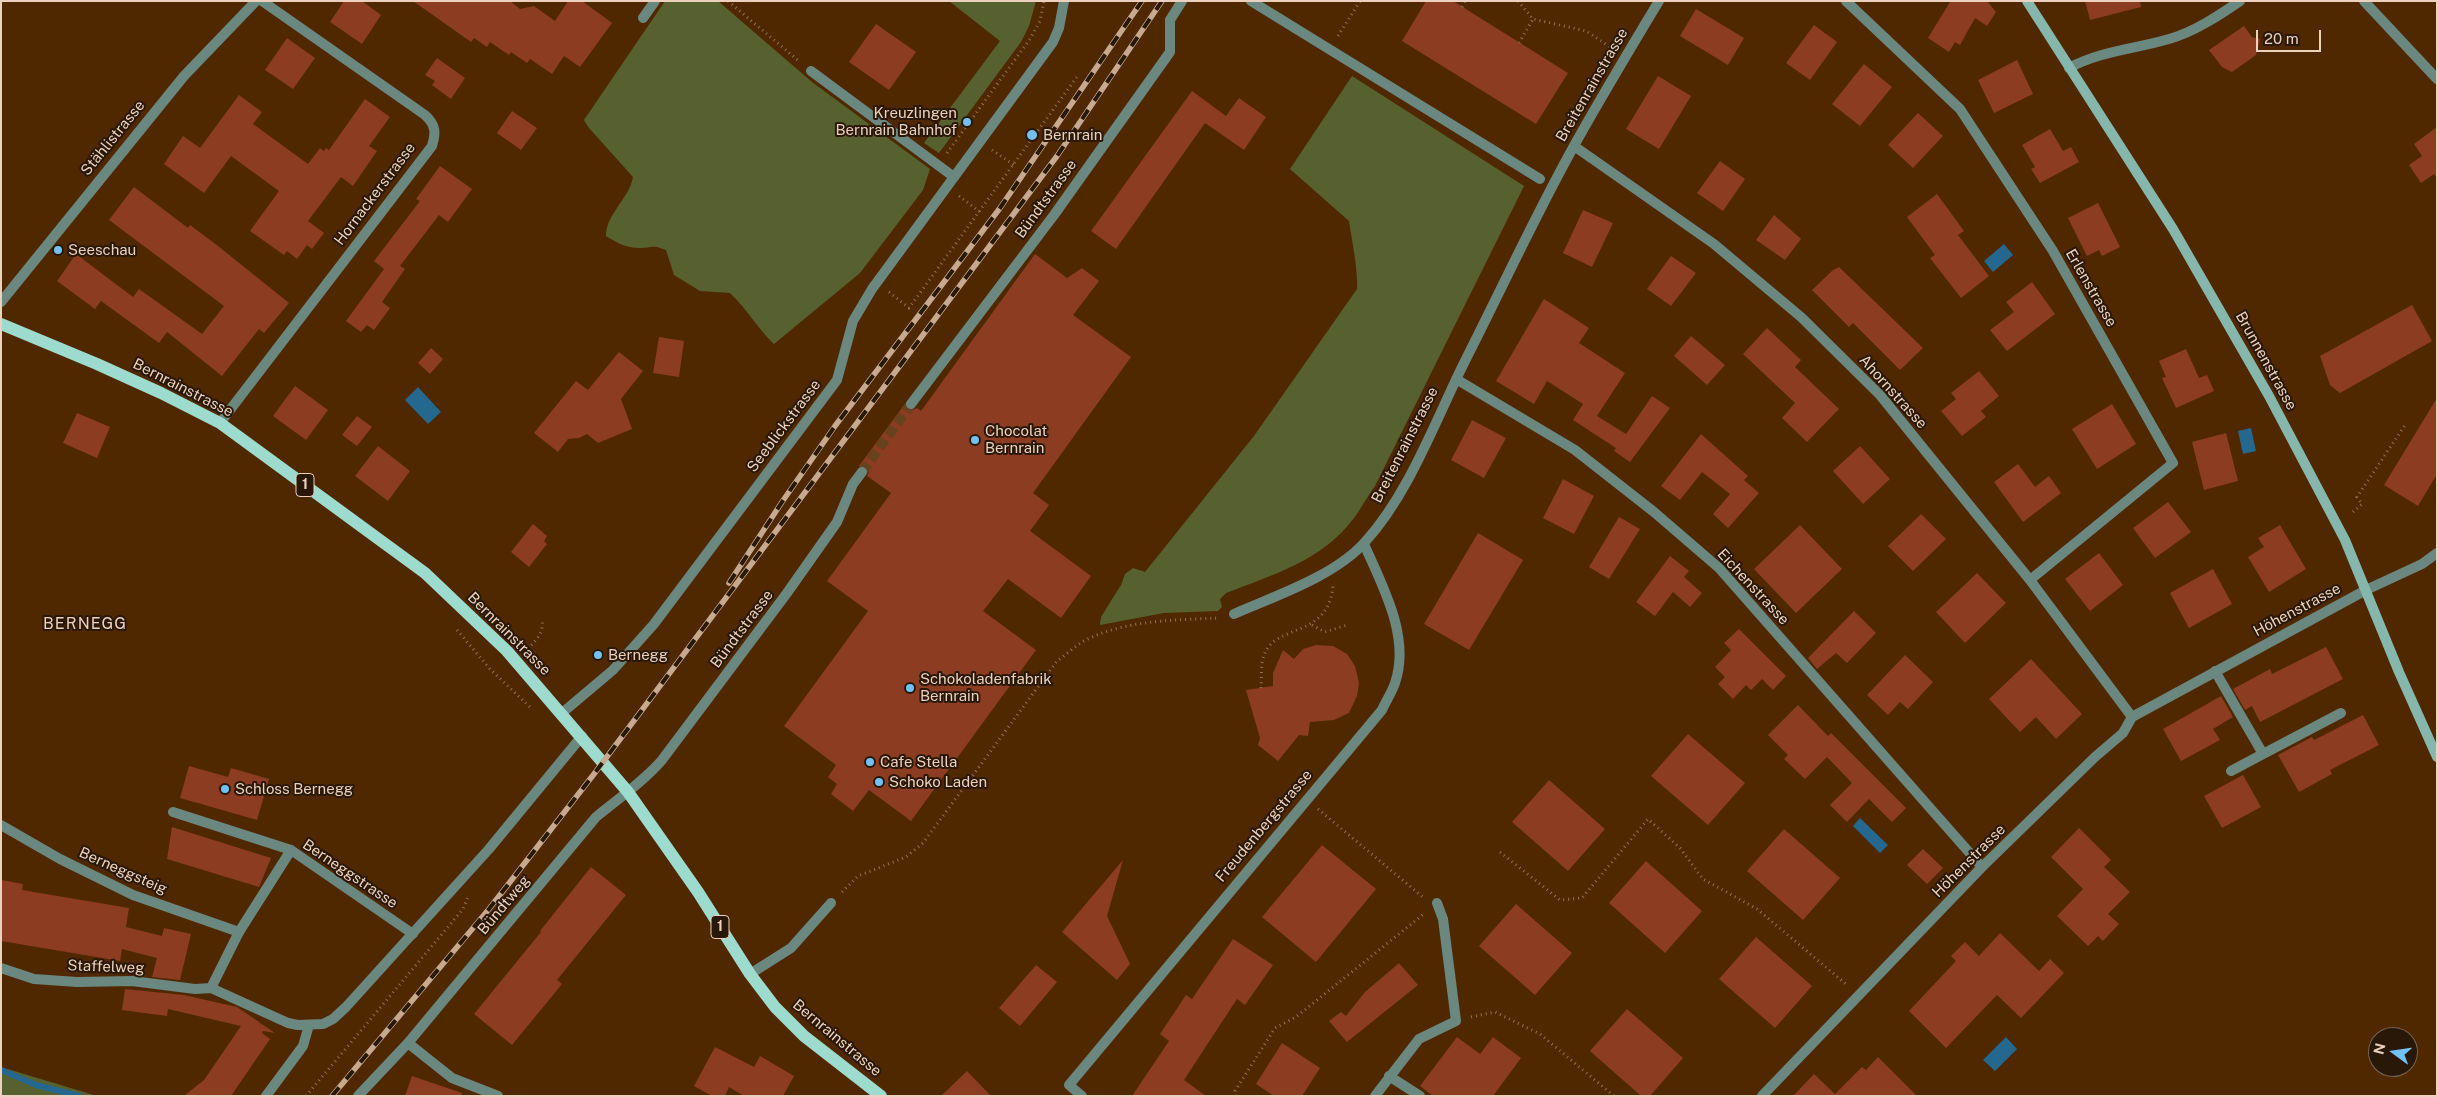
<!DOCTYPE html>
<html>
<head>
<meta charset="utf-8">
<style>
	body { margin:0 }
	#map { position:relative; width:2438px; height:1097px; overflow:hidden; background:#502800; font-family:"Public Sans",sans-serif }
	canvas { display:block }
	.frame { position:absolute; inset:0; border:2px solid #ecd2be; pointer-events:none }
	.north { position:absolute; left:2368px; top:1027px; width:50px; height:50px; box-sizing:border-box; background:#291707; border:1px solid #776250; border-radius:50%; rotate:284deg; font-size:14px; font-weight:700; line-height:20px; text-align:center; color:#ecd2be }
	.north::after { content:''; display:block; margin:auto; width:18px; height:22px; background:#72c1f5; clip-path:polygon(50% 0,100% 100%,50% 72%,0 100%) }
	.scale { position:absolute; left:2256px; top:30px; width:65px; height:22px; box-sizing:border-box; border:2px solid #ecd2be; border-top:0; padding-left:6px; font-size:15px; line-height:18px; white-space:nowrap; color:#ecd2be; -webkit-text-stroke:4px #291707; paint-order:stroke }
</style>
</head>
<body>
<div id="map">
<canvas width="2438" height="1097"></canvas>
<div class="frame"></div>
<div class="north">N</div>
<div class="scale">20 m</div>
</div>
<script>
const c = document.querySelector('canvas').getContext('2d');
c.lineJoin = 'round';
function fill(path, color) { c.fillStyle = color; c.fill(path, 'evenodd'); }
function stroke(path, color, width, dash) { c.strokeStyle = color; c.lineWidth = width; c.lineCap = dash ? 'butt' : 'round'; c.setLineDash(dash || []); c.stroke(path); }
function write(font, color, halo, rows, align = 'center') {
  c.font = font + ' "Public Sans",sans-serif'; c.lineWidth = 4; c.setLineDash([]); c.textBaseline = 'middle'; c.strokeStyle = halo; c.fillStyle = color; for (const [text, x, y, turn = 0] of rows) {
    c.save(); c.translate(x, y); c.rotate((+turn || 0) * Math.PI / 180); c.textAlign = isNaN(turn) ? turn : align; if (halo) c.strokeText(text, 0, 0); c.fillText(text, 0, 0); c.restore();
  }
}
const green = new Path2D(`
	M665,1H718L812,82L930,169L923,190L860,273L774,344C758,329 747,309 730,293L700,291L674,275L666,250C652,244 652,248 639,248C626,248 617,243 606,236C606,214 629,199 633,177L589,128L584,120Z
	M949,1H1036L1029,26L1021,42L939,153L924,143L1000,41Z
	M1352,76L1524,186L1375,486C1368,496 1361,508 1354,518C1323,560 1273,575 1226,593L1220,599L1222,607L1218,611L1164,613L1100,625L1101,617L1121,585L1125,574L1133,568L1145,572L1254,436L1357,289C1358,269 1352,241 1349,221L1290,169Z
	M1,1067L97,1096H1Z`);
const water = new Path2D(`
	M2004,244L2013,255L1993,272L1984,261Z
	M418,387L441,412L428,424L405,400Z
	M2251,428L2256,451L2243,454L2238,431Z
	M1860,818L1888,845L1880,853L1853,826Z
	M2006,1037L2017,1049L1995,1071L1983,1060Z`);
const stream = new Path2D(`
	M1,1070L36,1085L79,1096`);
const building = new Path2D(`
	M344,1H362L381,15L362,44L330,22Z
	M413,1H510L520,9L534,6L555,21L568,1H582L612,23L580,67L564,56L552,74L530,59L527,63L511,52L509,55L490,42L487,47L474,38L471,42Z
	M1426,1H1453L1568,73L1536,124L1402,41Z
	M1948,1H1987L1996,12L1987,26L1975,18L1960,45L1955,42L1949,52L1928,38L1950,2Z
	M2085,1H2140L2141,7L2090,20Z
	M1696,9L1744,38L1728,65L1680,36Z
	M876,24L916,52L889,90L849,62Z
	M1814,25L1837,42L1810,80L1786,63Z
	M2244,26L2252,37L2260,39L2256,55L2232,72L2222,67L2209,50Z
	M287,38L315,58L293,89L265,70Z
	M437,58L465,78L451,99L432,85L435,81L425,75Z
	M2017,60L2033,94L1994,113L1978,80Z
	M1864,64L1892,87L1860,126L1832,104Z
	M1658,76L1691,96L1659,149L1626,129Z
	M1192,91L1226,116L1239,98L1266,117L1244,150L1205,123L1116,249L1091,231Z
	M239,95L262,112L253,124L308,164L320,148L324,151L326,148L329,150L365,99L390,117L369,146L377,151L353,186L341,177L308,221L324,233L312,249L307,245L297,259L287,251L284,255L250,231L279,191L231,156L204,193L164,164L183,136L200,148Z
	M512,111L537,128L521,150L497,133Z
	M1918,113L1943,136L1913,168L1888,145Z
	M2437,127V178L2434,174L2421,183L2409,165L2422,156L2414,144Z
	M2050,129L2063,151L2071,147L2079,162L2040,183L2031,169L2035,167L2022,145Z
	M1720,161L1745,179L1723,211L1697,193Z
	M440,166L472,189L448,222L439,215L400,266L405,269L382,302L390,308L374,330L367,325L361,332L346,321L384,269L374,261L420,201L416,199Z
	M134,187L188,228L190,225L218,246L289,303L264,333L259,329L222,376L167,332L159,343L101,301L95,309L57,281L76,254L133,297L139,289L202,334L224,306L109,220Z
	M1937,194L1964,231L1958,235L1989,276L1961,298L1930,258L1935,255L1907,217Z
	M2098,203L2120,247L2102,256L2099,250L2087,256L2068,218Z
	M1583,210L1613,223L1592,267L1563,253Z
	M1774,215L1801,239L1785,260L1756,240Z
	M1035,254L1067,278L1082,268L1099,281L1073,315L1131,357L1033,493L1049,505L1030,531L1091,576L1061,618L1008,579L983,611L1036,650L911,821L869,790L853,811L831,794L837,784L828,777L836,765L784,726L868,611L827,581L891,493L867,476L869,472L866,467L859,466L904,405L910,411L917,408L921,411Z
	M1671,256L1696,273L1671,306L1647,289Z
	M1839,267L1923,348L1900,370L1853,323L1849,327L1812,290L1833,270Z
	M2032,282L2055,314L2007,351L1990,330L2014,312L2006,302Z
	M1544,299L1589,328L1579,343L1625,373L1597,416L1626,434L1652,396L1670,408L1630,462L1614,451L1616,448L1573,420L1583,404L1547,381L1534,404L1496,381Z
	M2412,305L2432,341L2340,393L2330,385L2320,356Z
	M1767,328L1801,360L1795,367L1839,409L1807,442L1782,418L1795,403L1743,354Z
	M1691,336L1725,365L1707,385L1674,356Z
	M659,337L684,341L679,377L653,373Z
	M431,348L443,359L430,374L418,363Z
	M2186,349L2199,378L2207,375L2214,391L2176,408L2162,378L2166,377L2159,361Z
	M619,352L643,371L621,399L632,429L598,443L587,434L579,438L568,439L558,452L534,433L576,381L588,390Z
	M1979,371L1999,396L1981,411L1986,417L1962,436L1941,411L1956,399L1951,393Z
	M295,386L328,410L306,440L273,416Z
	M2437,398V474L2418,506L2384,485Z
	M2112,404L2136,444L2097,469L2072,429Z
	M77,413L110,427L97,458L63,443Z
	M357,416L372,427L357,446L342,435Z
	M1472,420L1506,438L1484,478L1451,460Z
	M2226,433L2238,481L2204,490L2192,442Z
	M1701,434L1748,476L1744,480L1759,493L1728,528L1713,514L1730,494L1702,472L1680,500L1661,486Z
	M378,446L410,471L388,501L355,476Z
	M1860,446L1890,479L1863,504L1833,471Z
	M2018,464L2035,487L2049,476L2061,493L2023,522L1994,482Z
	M1563,479L1594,496L1574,534L1543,518Z
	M2168,502L2191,532L2155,558L2133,528Z
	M1921,514L1946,539L1913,571L1888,546Z
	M1619,517L1640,529L1609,579L1589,567Z
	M533,524L547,536L544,541L547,544L529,567L511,552Z
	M1800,525L1842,569L1796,613L1754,569Z
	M2280,525L2306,569L2269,592L2248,557L2264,547L2258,538Z
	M1478,533L1523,560L1469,650L1424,624Z
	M2099,553L2123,585L2090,611L2065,579Z
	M1670,556L1689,571L1684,577L1702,593L1690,607L1673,592L1655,616L1636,602Z
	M2213,569L2232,604L2189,628L2170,593Z
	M1977,573L2006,603L1965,643L1936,612Z
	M1854,611L1876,633L1847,663L1836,653L1817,669L1808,658Z
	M1739,629L1786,676L1773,690L1762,679L1751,690L1746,685L1733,699L1718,684L1725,677L1715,667L1731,650L1724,643Z
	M1316,645L1333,646L1347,654L1355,666L1359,683L1357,696L1349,713L1334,720L1310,722L1308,736L1299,735L1278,761L1258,745L1260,738L1246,690L1273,686V673L1283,650L1294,659L1303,649Z
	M2326,647L2343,679L2260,722L2252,706L2245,710L2233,689L2270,669L2272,674Z
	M1905,655L1933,682L1908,709L1900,702L1888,715L1867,695Z
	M2031,659L2082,714L2056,739L2036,717L2020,732L1989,699Z
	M2221,696L2233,717L2213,729L2220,740L2181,761L2163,729Z
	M1798,705L1828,736L1831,733L1906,808L1892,822L1869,799L1847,822L1830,805L1852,783L1827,757L1805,779L1784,759L1788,755L1768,735Z
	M2363,715L2379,745L2330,770L2332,774L2299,792L2278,755L2312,737L2314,740Z
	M1688,734L1745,783L1708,825L1651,776Z
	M189,766L228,777L231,768L269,779L257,820L180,798Z
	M2243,775L2261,807L2222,828L2204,796Z
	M1549,780L1605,829L1568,871L1512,822Z
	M172,827L271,858L259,887L167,859Z
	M2079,828L2111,860L2104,867L2130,892L2108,914L2119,924L2103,941L2098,936L2088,946L2057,916L2083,889L2051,857Z
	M1784,829L1840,878L1803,920L1747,871Z
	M1322,845L1376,889L1316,962L1262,917Z
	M1923,849L1943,868L1927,884L1907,865Z
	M1123,860L1107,916L1130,964L1117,980L1062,932Z
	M1646,861L1702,911L1665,953L1609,903Z
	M591,867L626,895L557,980L562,984L512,1045L474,1014L541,932L540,931Z
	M1,880L23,884L22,890L129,908L126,927L162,936L164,928L191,934L180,980L152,977L157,958L122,949L120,961L1,941Z
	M1516,904L1572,953L1535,995L1479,946Z
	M2000,933L2039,971L2050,959L2064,973L2021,1018L1997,995L1946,1048L1909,1011L1956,961L1951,956L1965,942L1979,956Z
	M1756,937L1812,986L1775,1028L1719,979Z
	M1233,939L1273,965L1245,1005L1237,999L1184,1080L1206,1096H1132L1169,1041L1160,1034L1186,995L1192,999Z
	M1399,963L1418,985L1347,1042L1329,1021L1341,1012L1346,1016L1365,992Z
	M1036,965L1057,982L1020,1026L999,1008Z
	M125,989L184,995L237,1007L275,1033L263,1031L262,1033L270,1039L231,1096H184L204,1080L241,1026L168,1009L167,1016L122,1010Z
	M1627,1009L1683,1058L1650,1096H1641L1590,1051Z
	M1457,1037L1480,1054L1493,1037L1521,1058L1493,1096H1433L1420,1086Z
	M1282,1043L1320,1068L1302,1096H1274L1256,1084Z
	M715,1047L754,1067L760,1056L794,1076L783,1096H744L729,1087L725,1096H712L694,1086Z
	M1878,1057L1917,1096H1793L1814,1074L1835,1094L1862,1067L1866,1070Z
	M967,1071L991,1096H941Z
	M412,1076L462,1093L461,1096H405Z`);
const minorTunnel = new Path2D(`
	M862,472L911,404`);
const path = new Path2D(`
	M728,1L800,62
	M1518,1L1533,19L1586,31L1612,48
	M1462,7L1465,1
	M1338,36L1360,1
	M1519,43L1533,19
	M992,150L1014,165
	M947,153L1030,39L1040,21L1044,1
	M959,196L980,212
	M889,292L909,308L1079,74
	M2353,512L2362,504L2357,497L2405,425
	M1312,625L1325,632L1347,625
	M457,630L490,669L532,709
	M528,649C536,640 544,633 542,620
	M1261,688C1262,678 1260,662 1265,653C1277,624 1328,638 1333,586
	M1318,809L1424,898
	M1500,852L1560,900L1582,898L1648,819L1680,848L1703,879L1757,909L1847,985
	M842,892L858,876L906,857L923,843L1057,661C1066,655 1074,647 1082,642C1122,620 1175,620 1219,618
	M1471,1017L1495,1012L1540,1034L1614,1096
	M306,1096L463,909L468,897
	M1236,1096L1235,1091L1275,1028L1296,1017L1425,913`);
const service = new Path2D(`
	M1251,1L1540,179
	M811,71L954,177
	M2215,671L2263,754L2231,771
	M2263,754L2341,713
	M173,812L291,850
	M1,825L60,859L133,895L239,932
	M750,974L791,948L831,903
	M1389,1076L1420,1096`);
const minor = new Path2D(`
	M1846,1L1960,109L2053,251L2173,463L2030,580
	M2364,1L2437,79
	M643,18L655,1
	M2069,68C2100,51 2135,49 2169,39C2194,32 2218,16 2240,1
	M1574,146L1714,244L1801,317L1880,395L2030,580L2132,717
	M1,302L184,76L256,1
	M1456,379L1575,450L1654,512L1719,568L1982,867
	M911,404L1054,215L1170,52V20L1182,1
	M220,423L432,146C436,133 436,125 425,115L262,1
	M1234,614C1275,596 1335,576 1365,542C1410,493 1437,416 1467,357C1503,286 1536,214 1575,144C1602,96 1630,49 1659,1
	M562,713L613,670L654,624L837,380L853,321L872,289L1053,42L1059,28L1064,1
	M1,968L34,979L77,982L132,981L195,989L211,988L288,1023L298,1025L323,1024L333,1019L346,1007L489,849L582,736
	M211,988L239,932L291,850L413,934
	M266,1096L303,1046L309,1025
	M358,1096L408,1043
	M498,1096L452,1078L408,1043L596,817C619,798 643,782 662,760L787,593L837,522L853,484L862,472
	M1082,1096L1069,1085L1382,710C1386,701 1392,692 1395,683C1411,637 1382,585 1364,544
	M1375,1096L1419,1039L1456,1021L1443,919L1437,903
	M1762,1096L1982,867L2095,757L2123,733L2132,717L2366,590L2422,564L2437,553`);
const secondary = new Path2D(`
	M2027,1L2173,229L2269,396L2345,540L2399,672L2437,757`);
const primary = new Path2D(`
	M1,324L97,364L161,393L220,423L425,573L507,651L628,792L698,892L750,974L775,1007L804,1036L881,1096`);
const rail = new Path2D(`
	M729,583L782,502L835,426L1000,208L1142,1
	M332,1096L489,909L594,774L1057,156L1162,1`);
const markers = [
	[967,122,5,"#72c1f5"],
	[1032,135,6,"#72c1f5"],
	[58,250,5,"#72c1f5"],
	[975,440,5,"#72c1f5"],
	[598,655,5,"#72c1f5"],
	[910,688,5,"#72c1f5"],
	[870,762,5,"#72c1f5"],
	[879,782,5,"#72c1f5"],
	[225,789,5,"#72c1f5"]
];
const shields = [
	[305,485,18],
	[720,927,18]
];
const shieldNames = [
	["1",305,485],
	["1",720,927]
];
const streetNames = [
	["Breitenrainstrasse",1592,85,-60],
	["Stählistrasse",113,138,-51],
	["Hornackerstrasse",375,194,-53],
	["Bündtstrasse",1046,199,-54],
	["Erlenstrasse",2091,288,60],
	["Brunnenstrasse",2266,361,61],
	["Bernrainstrasse",183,388,27],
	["Ahornstrasse",1893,392,48],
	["Seeblickstrasse",784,426,-53],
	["Breitenrainstrasse",1405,445,-63],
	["Eichenstrasse",1753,587,47],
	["Höhenstrasse",2297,610,-28],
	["Bündtstrasse",742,629,-53],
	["Bernrainstrasse",509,634,45],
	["Freudenbergstrasse",1264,826,-50],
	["Höhenstrasse",1969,861,-45],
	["Berneggsteig",123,871,24],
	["Berneggstrasse",350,874,34],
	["Bündtweg",504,905,-50],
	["Staffelweg",106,967,2],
	["Bernrainstrasse",837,1038,40]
];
const poiNames = [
	["Kreuzlingen",957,113,"right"],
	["Bernrain Bahnhof",957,130,"right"],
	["Bernrain",1043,135],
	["Seeschau",68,250],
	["Chocolat",985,431],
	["Bernrain",985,448],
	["Bernegg",608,655],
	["Schokoladenfabrik",920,679],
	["Bernrain",920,696],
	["Cafe Stella",880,762],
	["Schoko Laden",889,782],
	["Schloss Bernegg",235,789]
];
const neighbourhoodNames = [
	["BERNEGG",85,624]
];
fill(green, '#57612f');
fill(water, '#24678f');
stroke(stream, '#24678f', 6);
fill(building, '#8b3c21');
stroke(minorTunnel, '#67421c', 10, [10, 5]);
stroke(path, '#937152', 3, [1, 4]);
stroke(service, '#6a8780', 10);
stroke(minor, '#6a8780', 10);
stroke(secondary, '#86b7ac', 10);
stroke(primary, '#9cdbcd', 12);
stroke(rail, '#c6a990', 5.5);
stroke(rail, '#291707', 4, [11]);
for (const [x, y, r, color] of markers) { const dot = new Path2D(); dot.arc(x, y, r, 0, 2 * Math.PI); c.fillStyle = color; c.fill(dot); stroke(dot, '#291707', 2); }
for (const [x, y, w] of shields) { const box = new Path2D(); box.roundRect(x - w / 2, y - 11.5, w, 23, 4); c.fillStyle = '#291707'; c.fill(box); stroke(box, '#ecd2be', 1); }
write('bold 14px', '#ecd2be', null, shieldNames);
write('15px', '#ecd2be', '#291707', streetNames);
write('15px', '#ecd2be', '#291707', poiNames, 'left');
c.letterSpacing = '1px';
write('16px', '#ecd2be', '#291707', neighbourhoodNames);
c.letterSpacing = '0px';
</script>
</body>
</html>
